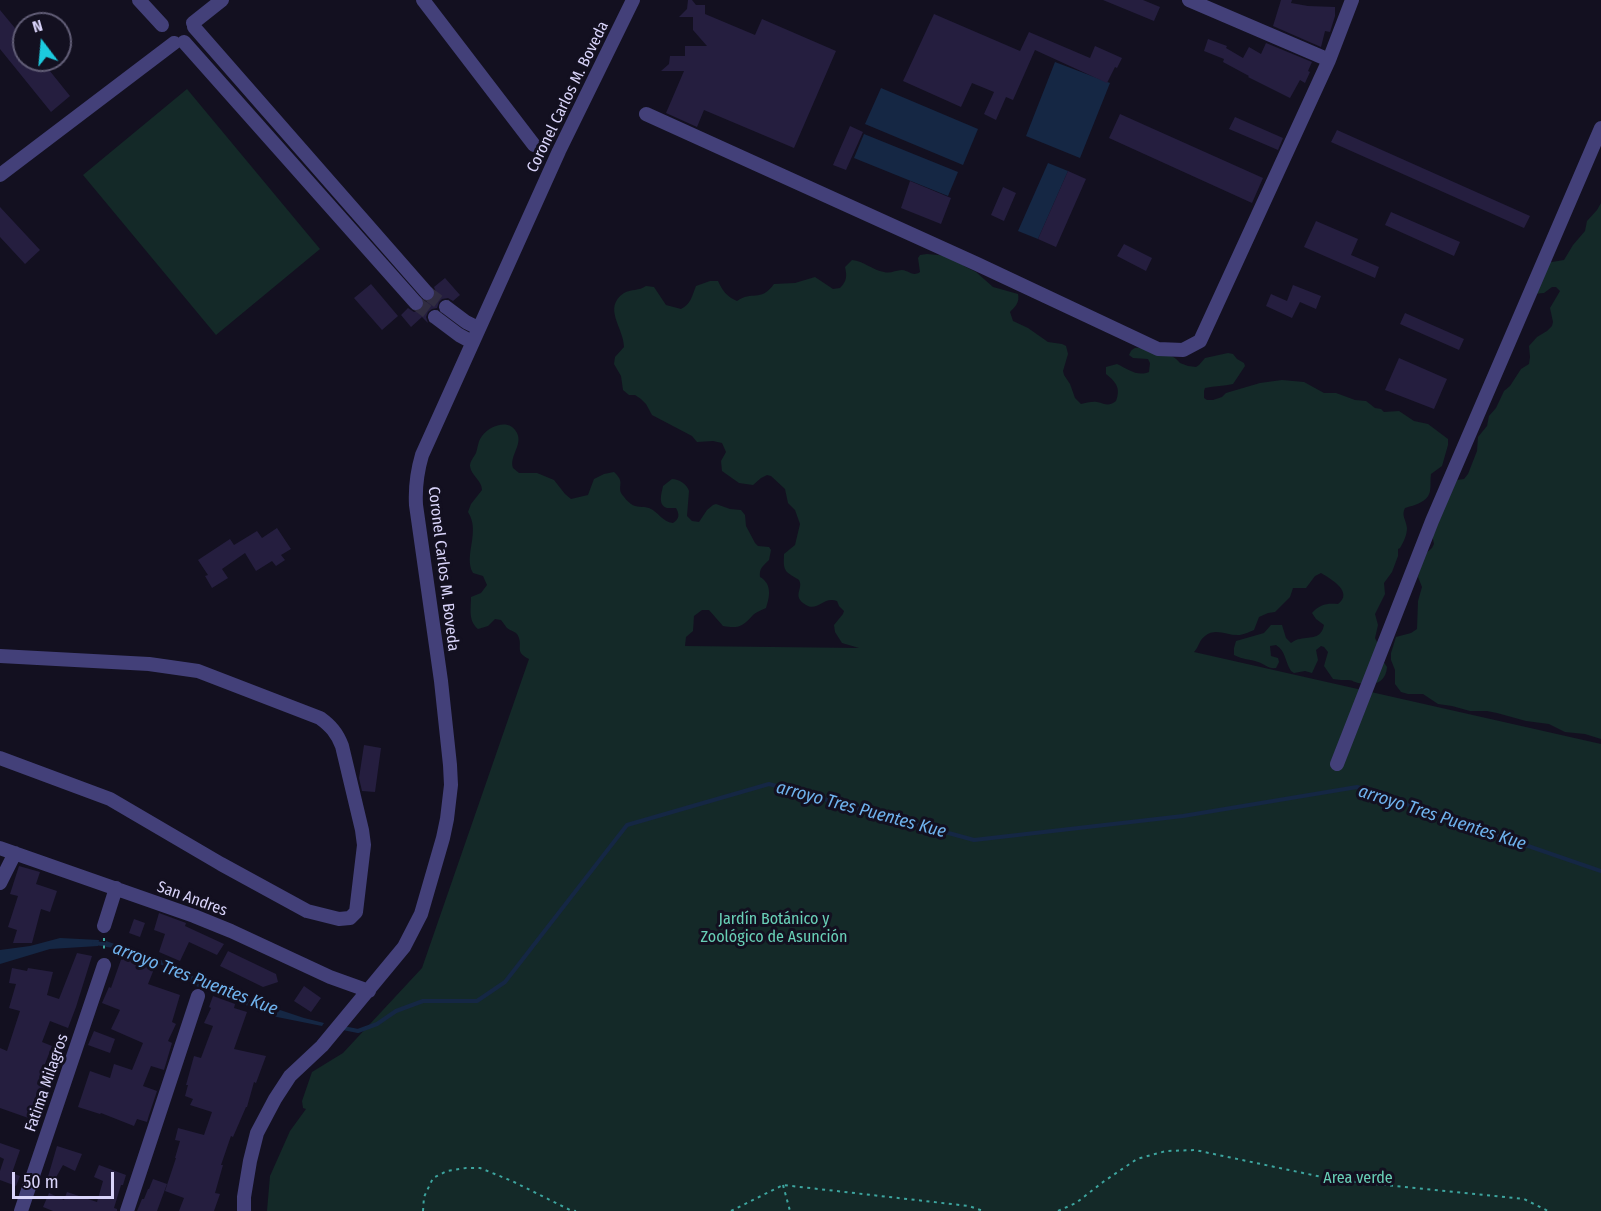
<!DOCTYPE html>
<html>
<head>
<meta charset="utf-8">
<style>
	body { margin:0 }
	#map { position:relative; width:1601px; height:1211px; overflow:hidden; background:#131020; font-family:"Fira Sans Condensed",sans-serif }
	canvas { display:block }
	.north { position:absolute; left:12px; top:12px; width:60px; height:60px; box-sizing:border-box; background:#131020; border:2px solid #625e77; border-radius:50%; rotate:344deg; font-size:16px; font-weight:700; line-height:24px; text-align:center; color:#d9d4fa }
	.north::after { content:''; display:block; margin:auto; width:21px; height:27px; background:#1ccade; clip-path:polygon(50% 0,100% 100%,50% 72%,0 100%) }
	.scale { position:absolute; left:12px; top:1172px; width:102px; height:27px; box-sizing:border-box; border:3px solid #d9d4fa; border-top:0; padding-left:8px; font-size:18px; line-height:21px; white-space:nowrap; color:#d9d4fa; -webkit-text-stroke:4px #131020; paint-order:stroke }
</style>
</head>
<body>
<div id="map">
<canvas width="1601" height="1211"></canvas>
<div class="north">N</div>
<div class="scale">50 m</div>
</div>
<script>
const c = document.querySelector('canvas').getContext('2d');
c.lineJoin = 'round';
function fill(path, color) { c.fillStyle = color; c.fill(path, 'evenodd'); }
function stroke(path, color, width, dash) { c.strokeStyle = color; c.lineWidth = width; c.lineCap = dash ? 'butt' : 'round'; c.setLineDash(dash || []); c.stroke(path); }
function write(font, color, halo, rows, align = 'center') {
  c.font = font + ' "Fira Sans Condensed",sans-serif'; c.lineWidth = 6; c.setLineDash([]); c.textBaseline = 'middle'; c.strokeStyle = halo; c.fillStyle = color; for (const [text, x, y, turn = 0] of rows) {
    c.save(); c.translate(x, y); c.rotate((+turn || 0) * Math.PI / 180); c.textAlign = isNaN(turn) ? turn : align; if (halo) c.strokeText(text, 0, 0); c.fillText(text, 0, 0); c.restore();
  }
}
const green = new Path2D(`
	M187,89L320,249L216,335L83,175Z
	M1601,203V739L1585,734L1565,732L1549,724L1526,721L1497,713L1487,711H1470L1452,706L1438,704L1423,694H1408L1401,692L1395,684V670L1391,660V653L1396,637L1411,633L1417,629L1418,601L1422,587L1418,577L1424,555L1432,548L1434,544L1432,534L1457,480L1464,479L1468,474L1477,451L1478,437L1487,426L1489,416L1496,408L1504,391L1510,386L1521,369L1529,364L1530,357L1529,346L1537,337L1547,331L1552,326L1553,322L1550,308L1560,291L1556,287H1552L1544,293L1533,294L1546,263L1564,260L1573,245L1585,231L1587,221L1597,210Z
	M927,254L948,256L955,259L964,266L976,272L993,287L1018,294C1020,302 1015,307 1010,312L1013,321L1028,328L1048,342L1062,344L1066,346L1068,354L1063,371L1064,375L1070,384L1075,398L1081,404C1086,403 1092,401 1097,402C1106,404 1108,407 1116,401C1121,388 1116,382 1106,374V367L1117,364C1128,369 1137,377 1149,372L1150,363L1148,359L1133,358L1129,355C1131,351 1131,350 1135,348C1146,345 1175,354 1180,363L1188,366L1196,367L1199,365L1205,358L1228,353L1233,354L1237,359L1244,363L1245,366L1233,384C1224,386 1215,386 1205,388L1204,391V398L1207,400H1213L1222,397L1226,393L1260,383L1282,380L1304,382L1324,393H1336L1355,400L1366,401L1375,408L1381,409L1384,412L1399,411L1414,421L1428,424L1448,439V445L1442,466L1431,474C1430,480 1431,485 1430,491C1428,502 1415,505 1405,508C1401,516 1406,519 1407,528C1407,535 1404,541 1400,548L1398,549V556L1392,572L1384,583L1385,594L1375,614L1378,625L1375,638L1381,650L1383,661L1387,667C1386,684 1372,686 1358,683C1351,681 1355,681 1348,680C1343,680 1339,680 1333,679L1324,666L1328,652L1324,647L1321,646L1316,650L1318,660L1312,673L1305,671L1294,673L1291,671C1285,662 1286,651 1276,645L1270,646L1271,656L1278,658L1279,662L1276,668C1268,669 1265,664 1258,662C1250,659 1243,660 1234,655V648L1236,641L1264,633L1271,625H1282L1286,638L1291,643C1294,641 1297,639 1300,639C1311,636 1321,640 1324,625L1316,619L1312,613C1320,604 1327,603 1338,604C1354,592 1331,579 1321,573L1315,576L1306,588H1293L1290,597L1275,612L1268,613L1259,617L1254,630C1249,632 1245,634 1240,635C1227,636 1216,627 1205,636C1199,640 1199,647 1194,652L1601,744V1211H267L270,1176L290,1131L306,1109L303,1108L302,1101L312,1072L343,1053L422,968L529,659C515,652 522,648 519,638C517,631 512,632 507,628C507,628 502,621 501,620L495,619L488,626L478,629C468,621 471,609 471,597L481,593L487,585L483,576L473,573C463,556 481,532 468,512L471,504L482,490C482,480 471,476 470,466C470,461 474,457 476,453C478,447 478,441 482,436C490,425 510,418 517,433C523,445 509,456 513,468L519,473H537L554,480L565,494L571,499L588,495L594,479L604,474L614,472C625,482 618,484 621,493C623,496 628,502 631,504C636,508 643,506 649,508C659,512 662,522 673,523C679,519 680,515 676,508C673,508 670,508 667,508C657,505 662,492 663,486L672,479C679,479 687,484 689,491L687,516L692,521L699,522L707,510L713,505L716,504L730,509L741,510L745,515L746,526L755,543L758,546L769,547L771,550L769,560C763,566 759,568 760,577C772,584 770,596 766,608C762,610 756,612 753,615C743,626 739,629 723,626L709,610H702L694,616L693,631L686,637L685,646L859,648L842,643L835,632L834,625L843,614L844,611L839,606L837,601C823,596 818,612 806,605C791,596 804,589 799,580C798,579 792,576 791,575C782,570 784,563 784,554L795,545L800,524L795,510L788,503L785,489L771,476L767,475L761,478L753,485L739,483L722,471L721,461L726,452L722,443L713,441L697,442L692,436L652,415L646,404L641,399L635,395H629L623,390L621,376L614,364L615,357L624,347C624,328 602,308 624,293C631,289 639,291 646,286L654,287L666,305L681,309C691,304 692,296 696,286L710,281H718C722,290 727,297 737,301C752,290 760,303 774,284L795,283L815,277L833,289L840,288C847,281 847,276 845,267L852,260C864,261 872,270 884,272C890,274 896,270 902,270C910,271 913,277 920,272L918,258L920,255Z`);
const water = new Path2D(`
	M1055,62L1110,83L1080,158L1026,136Z
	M881,88L978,129L963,165L865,124Z
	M864,134L958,172L948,196L854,158Z
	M1048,163L1068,171L1038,239L1018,231Z
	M60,938L99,940L98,946L50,949L0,964V950L30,946Z
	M106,941L169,963L220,990L304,1018L324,1023L322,1026L277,1017L196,986L170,968L115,948L106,947Z`);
const stream = new Path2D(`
	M94,943L111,945
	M343,1028L358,1031L377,1024L396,1011L423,1001H477L505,982L627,825L769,784L974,840L1183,816L1357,787L1601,871`);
const building = new Path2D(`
	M688,0H692L696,5H705V14L755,35L762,19L836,51L794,148L704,110L697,127L666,113L684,71H661L669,64L670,56H685V46H707L693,30V17H679L687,9Z
	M1103,0H1143L1160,7L1154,21Z
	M1281,0H1292L1291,3L1308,6L1335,7V16L1330,32L1325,31L1321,47L1273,26Z
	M0,10L24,39V60H41L70,96L51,112L0,49Z
	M934,14L1020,51L1029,32L1090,58L1095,46L1122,58L1117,68L1115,67L1107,83L1035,50L1013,100L1006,97L996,120L984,114L994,92L972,83L961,107L903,81Z
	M1208,39L1227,46L1226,48L1243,58L1249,47L1261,54L1266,43L1312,62L1308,71L1310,72L1305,83L1300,80L1290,98L1248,77L1249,76L1223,62L1224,59L1204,51Z
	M1120,114L1263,178L1252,203L1109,138Z
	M1235,117L1283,138L1278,150L1229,129Z
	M850,126L863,132L846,170L833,165Z
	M1337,130L1530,216L1524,228L1331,142Z
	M1068,171L1086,179L1056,247L1038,239Z
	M910,181L951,198L941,224L901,208Z
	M1003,187L1016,193L1004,221L991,215Z
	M0,207L40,250L25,264L0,237Z
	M1391,212L1460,242L1454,256L1385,225Z
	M1316,221L1358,239L1351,255L1379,267L1375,278L1304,247Z
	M1124,244L1152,258L1146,271L1117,256Z
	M445,278L460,295L453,301L448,298L442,299L439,302L437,308L432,309L428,312L426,317L428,323L422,317L411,327L401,315L408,308L414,312L422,310L424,306L425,302H429L433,299L436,292L434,287Z
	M371,284L398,316L382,330L354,298Z
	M1293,285L1321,296L1316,309L1300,302L1292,318L1266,306L1271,294L1287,301Z
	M1405,313L1464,339L1459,350L1400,324Z
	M1399,358L1447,379L1434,409L1385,390Z
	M277,528L291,549L281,555L285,560L276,566L272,561L256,571L245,553L222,569L228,578L212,588L205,576L208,575L198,560L230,539L234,545L257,531L262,538Z
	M364,745L381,748L375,792L362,791L359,778Z
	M19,866L40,872L36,884L57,891L50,912L41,909L32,943H13L17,930L8,927L18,896L10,894Z
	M159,913L186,923L185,926L224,944L217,955L189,942L180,961L159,952L165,934L154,930Z
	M134,919L145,923L140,937L129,933Z
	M228,951L276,974L278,982L263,987L220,966Z
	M77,953L92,956L76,1007L68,1028L50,1021L42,1042L52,1046L43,1069L51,1073L42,1095L40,1094L35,1109L38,1110L34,1120L0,1108V1048L7,1051L20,1011L9,1008L16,984L9,983L12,968L27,971L28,968L53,972L47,995L59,999Z
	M123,954L156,964L148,984L180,995L172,1022L176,1024L168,1041L172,1043L164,1070L151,1066L143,1086L157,1091L149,1115L147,1122L137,1119L134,1126L101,1113L100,1114L78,1107L90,1071L110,1078L114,1064L132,1070L143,1043L111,1029L120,1010L102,1003L109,987L111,988Z
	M304,986L321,998L311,1012L294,1001Z
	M213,996L235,1004L234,1008L247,1012L234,1049L266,1056L256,1083L254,1082L247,1107H246L233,1137L231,1136L221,1165H223L215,1193L220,1194L214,1211H179L184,1198L165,1191L176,1158H175L180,1141L175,1140L178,1128L204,1135L212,1112L190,1105L193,1099L185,1096L188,1085H186L194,1056L201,1058L213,1026L204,1023L211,1008L209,1007Z
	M94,1031L115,1039L110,1053L88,1045Z
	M0,1143L20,1150L12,1173L20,1176L16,1186L0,1180V1171L4,1159L0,1157Z
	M57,1146L82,1154L75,1171L63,1165L50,1188L45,1187Z
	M99,1165L126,1175L123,1185H121L114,1208L117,1209V1211H53L43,1207L49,1193L64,1200L67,1192L97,1202L103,1181L94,1177Z
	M153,1179L167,1184L157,1211H137L142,1199H144L148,1189H149Z`);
const minorTunnel = new Path2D(`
	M427,293L446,307
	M416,303L435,317`);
const path = new Path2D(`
	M104,938V953
	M783,1185L790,1211
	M423,1211L424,1197L433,1178L447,1171L466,1168H480L512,1181L570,1210L576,1211
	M731,1211L783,1185L969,1206L983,1211
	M1058,1211L1076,1203L1103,1182L1137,1159L1166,1151L1195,1150L1336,1180L1524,1199L1548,1211`);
const minor = new Path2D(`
	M139,0L162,25
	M423,0L534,145
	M1189,0L1329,60
	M193,23L222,0
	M194,27L427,293
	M184,42L416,303
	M646,114L977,264L1158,349L1183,350L1200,341L1329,60L1352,0
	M0,175L174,43
	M446,307L466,322L478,328
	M435,317L459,335L472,342
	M0,656L149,664L198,671L320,718C331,726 337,733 342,746L362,830L364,845L356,912L350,918L339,919L307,911L221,864L110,799L0,758
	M1337,764L1432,521L1601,128
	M0,848L194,916L231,931L330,977L369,991
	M0,883L15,853
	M104,926L116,888
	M21,1211L104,965
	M127,1211L198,996
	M244,1211V1197L250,1161L257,1133L275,1099L290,1076L322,1046L404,947L421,914L443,838L447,819L451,785L450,765L441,681L416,505C415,487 417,472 422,455L559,151L633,0`);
const streetNames = [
	["Coronel Carlos M. Boveda",568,97,-64],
	["Coronel Carlos M. Boveda",443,569,83],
	["San Andres",192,899,20],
	["Fatima Milagros",47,1083,-71]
];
const parkNames = [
	["Jardín Botánico y",774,920],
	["Zoológico de Asunción",774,938],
	["Area verde",1358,1179]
];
const waterNames = [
	["arroyo Tres Puentes Kue",861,810,15],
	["arroyo Tres Puentes Kue",1442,818,18],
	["arroyo Tres Puentes Kue",195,979,21]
];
fill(green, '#142928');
fill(water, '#152744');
stroke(stream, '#152744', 4);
fill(building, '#251e3f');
stroke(minorTunnel, '#312d41', 14, [14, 7]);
stroke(path, '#3da59f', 2, [3, 4.5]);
stroke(minor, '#434079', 14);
write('16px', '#d9d4fa', '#131020', streetNames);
write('16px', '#69d0b7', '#131020', parkNames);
write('italic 18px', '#6fb2ed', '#131020', waterNames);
</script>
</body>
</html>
